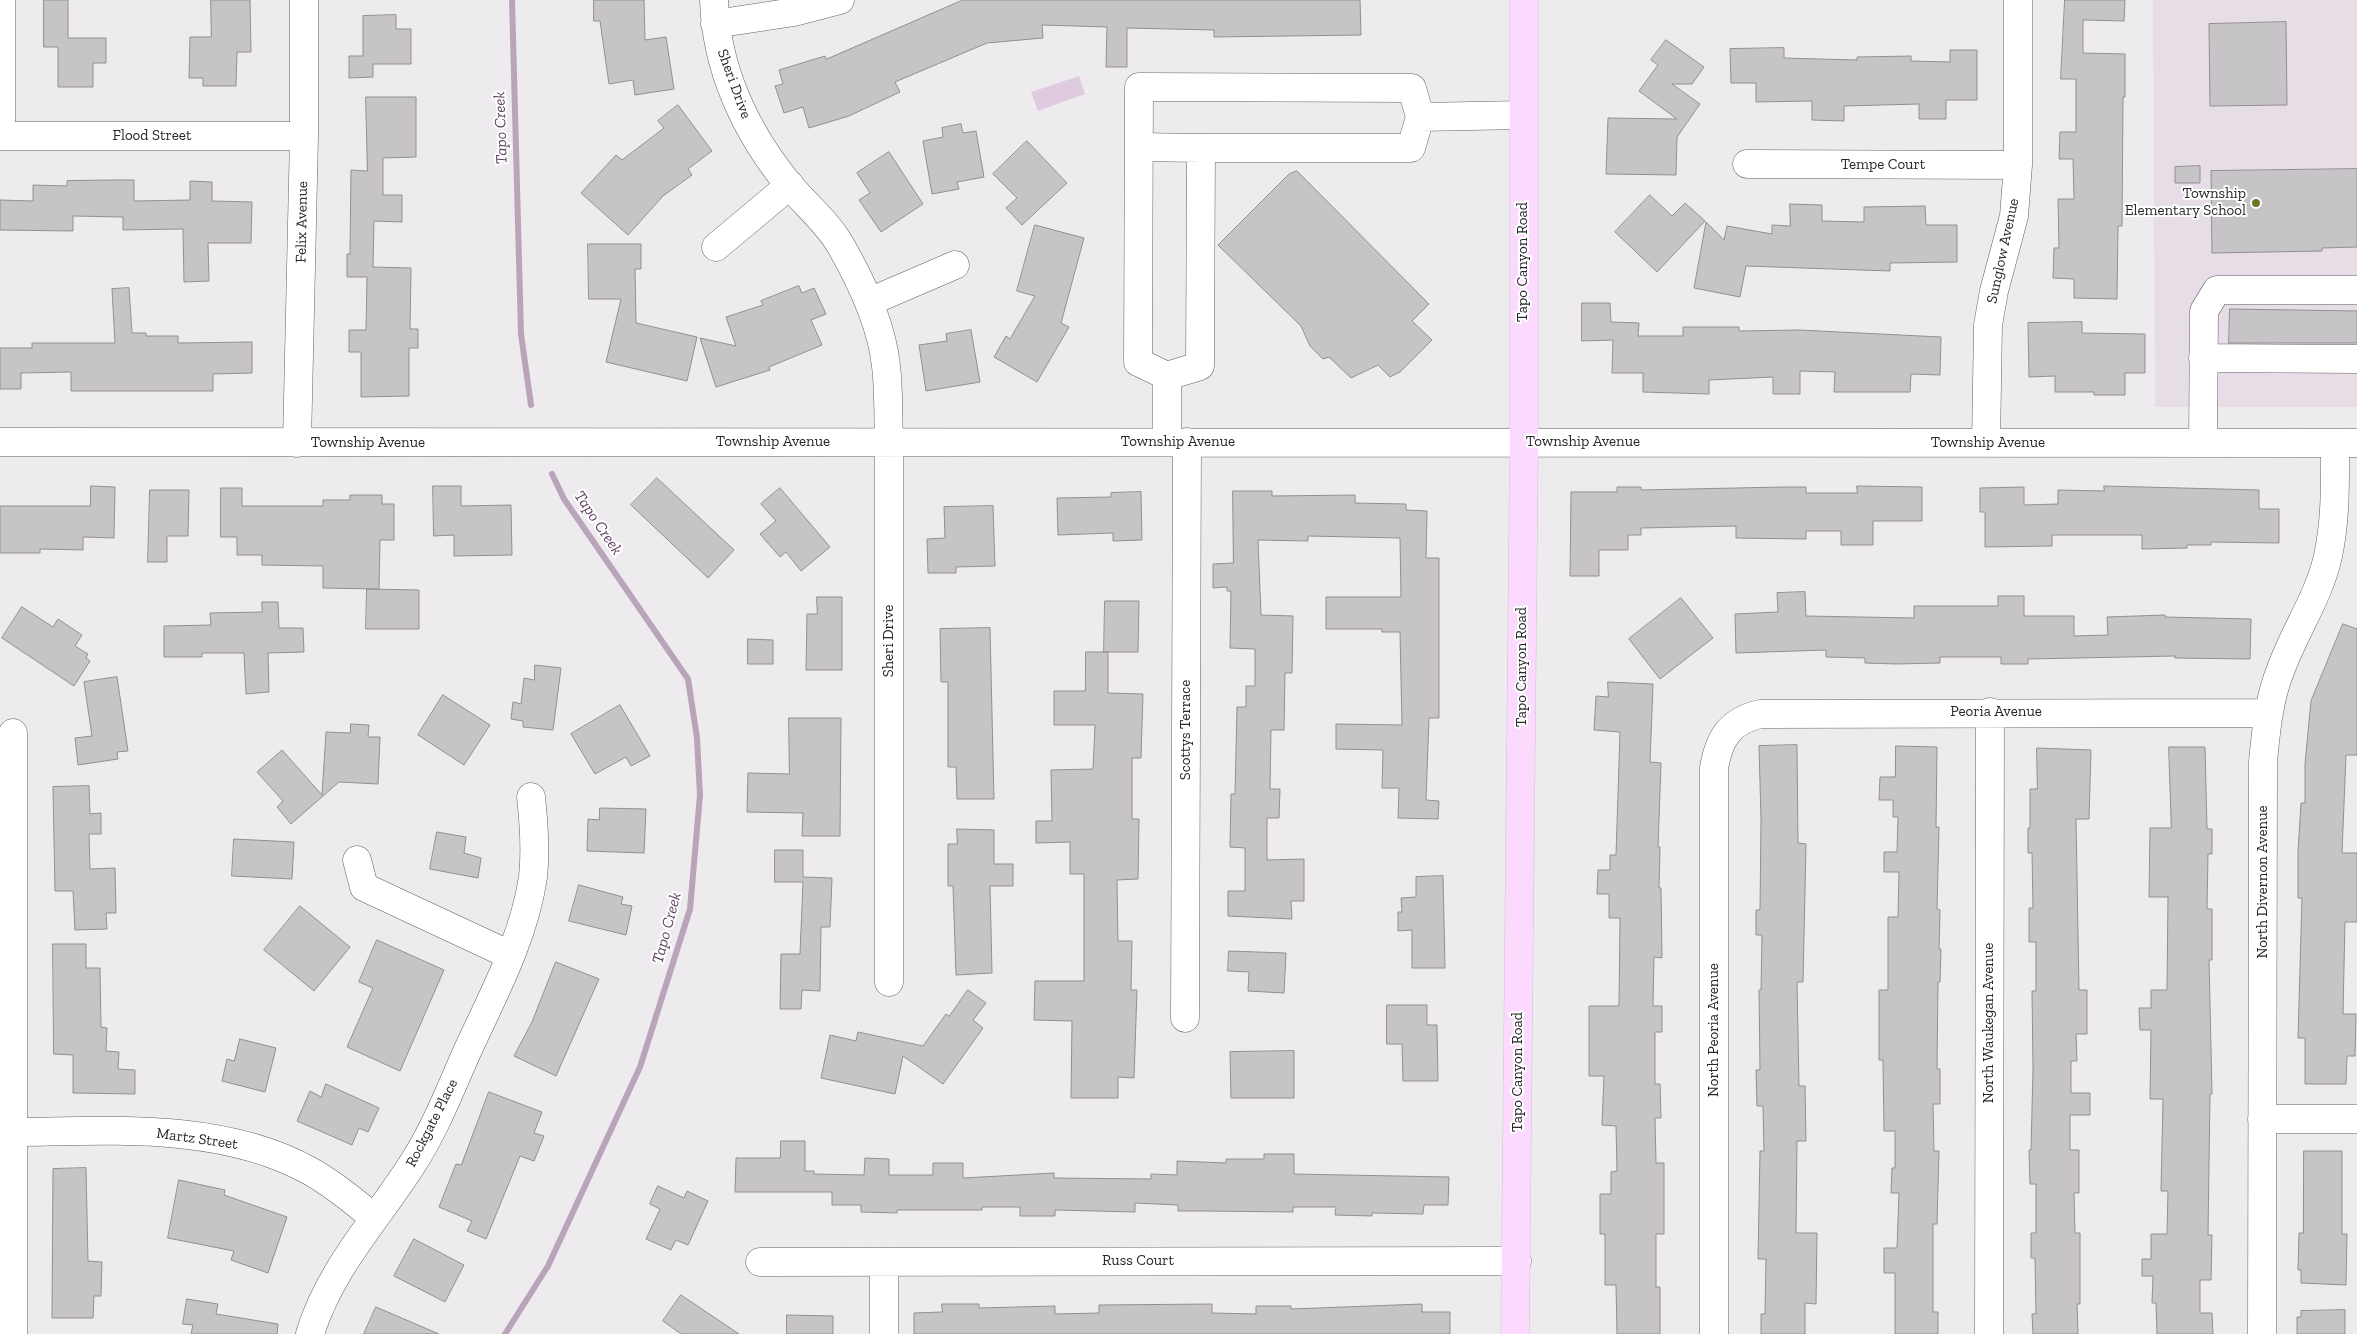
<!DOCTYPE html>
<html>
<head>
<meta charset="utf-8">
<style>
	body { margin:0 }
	canvas { display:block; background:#eeebee }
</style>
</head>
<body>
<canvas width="2357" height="1334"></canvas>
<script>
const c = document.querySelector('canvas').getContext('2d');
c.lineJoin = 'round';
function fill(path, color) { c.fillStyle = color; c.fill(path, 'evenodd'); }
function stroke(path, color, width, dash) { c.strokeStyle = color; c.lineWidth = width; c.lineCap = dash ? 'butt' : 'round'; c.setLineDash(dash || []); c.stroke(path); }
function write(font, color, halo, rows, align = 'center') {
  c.font = font + ' "Zilla Slab",serif'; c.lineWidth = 4; c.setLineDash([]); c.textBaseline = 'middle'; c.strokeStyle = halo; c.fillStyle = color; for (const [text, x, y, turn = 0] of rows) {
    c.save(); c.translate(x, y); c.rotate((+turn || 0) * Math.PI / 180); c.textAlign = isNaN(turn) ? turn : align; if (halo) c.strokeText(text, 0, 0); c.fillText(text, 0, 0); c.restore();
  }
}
const built = new Path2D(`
	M2153,0H2357V407H2155Z`);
const green = new Path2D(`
	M1079,76L1085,94L1038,111L1031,92Z`);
const stream = new Path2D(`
	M512,0L521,334L531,405
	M505,1334L548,1266L640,1067L690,909L700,795L697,738L688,679L564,499L552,474`);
const building = new Path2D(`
	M44,0H68V38H106V63H93V87H58V47H44Z
	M211,0H250L251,52H237L236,86H203V78H189L190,37H211Z
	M594,0H644L645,40L666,37L674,89L635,95L633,80L609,84L600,21H594Z
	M963,0H1360L1361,35L1214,37V30L1127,28V67H1106L1107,27L1042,25L1043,38L987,43L895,82L900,92L849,116L809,128L803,107L784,113L775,86L783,84L779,70L825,56L826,59Z
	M2065,0H2125L2124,21L2083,20V53L2125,54V97H2123L2122,226H2118L2117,299L2074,298V279L2053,278L2054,248H2059L2058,199H2074L2073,159H2059L2060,132H2076V79H2061Z
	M396,15V29H411V64H373V77L349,78V56H363V16Z
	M2286,22L2287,105L2210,106L2209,24Z
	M1666,40L1704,67L1692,84H1672L1700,104L1677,137L1676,175L1606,174L1608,118L1677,119L1639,91L1658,65L1651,60Z
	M1784,48V58L1857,60V57L1911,56V61L1950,62V50H1977V100H1946V119H1919V104L1844,106V121L1812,120V101L1756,102V83H1731L1730,49Z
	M366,97H416V157L383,158V195H402V222L374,221L373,267L411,268L410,329H418V348H409V396L361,397V352H349V330H366L367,277H347V254H350L351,170L367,171Z
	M678,105L712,151L688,169L692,175L663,196L628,235L581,193L616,155L622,160L664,128L658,121Z
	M961,124L963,133L976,131L984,177L957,182L959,189L932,194L923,141L943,137L942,128Z
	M1027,141L1067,183L1022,225L1006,208L1017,198L993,174Z
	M889,152L923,204L881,232L859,200L870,193L857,173Z
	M2200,166V183H2175V167Z
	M2357,169V247L2322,248V251L2212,253L2211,171Z
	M1297,171L1429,304L1412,321L1432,340L1400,372L1390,377L1378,365L1351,378L1329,357L1323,359L1310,346L1301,326L1218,245L1289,174Z
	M110,180H134V201L190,200V181L212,182V201L252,202L251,243H208L209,281L184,282L183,229L123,230V217L73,216V231L0,230V200L33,201V185L67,186V181Z
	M1650,195L1672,216L1685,203L1705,221L1657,272L1615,232Z
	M1790,204L1822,205V221L1864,222V207L1925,206L1926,225H1957V262L1890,263V271L1746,266L1740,297L1694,288L1706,222L1724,240L1727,226L1772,234V225L1790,226Z
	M1035,225L1084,238L1061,323L1069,327L1037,382L994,357L1006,336L1010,339L1035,296L1017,291Z
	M588,244H641V269H635L636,323L697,337L687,381L606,362L621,299H589Z
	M799,286L802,293L814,288L826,314L811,320L822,345L769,367L770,370L716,387L700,338L736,346L726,317L763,305L761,301Z
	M129,288L132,333H146V336H178V343L252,342V373L213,374V391H71V372L21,373V389H0V348H32V343H115L112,289Z
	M1582,303H1610L1611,322L1639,323L1638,336H1683V327H1739V331L1799,330L1941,337L1940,375L1911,374L1910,392H1834L1835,372L1800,371V394H1773V377L1709,380V394L1643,392V373H1612L1613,340L1582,341Z
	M2230,309L2357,311V343H2229Z
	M2082,322V333L2145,334V373H2125V395H2094V392H2055V376L2029,377L2028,323Z
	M971,330L980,382L926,391L919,345L947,341L946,334Z
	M657,478L734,550L708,578L631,505Z
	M91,486L115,487L114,538L83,537V550L40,549V553H0V506H90Z
	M433,486H461V506L511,505L512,555L454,556V535L434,536Z
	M1857,486L1922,487V521H1873V545H1841V531H1806V539L1736,538V526L1641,528V535H1628V550H1599V576H1570L1571,492H1617V487H1641V490L1783,487H1806V493H1857Z
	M2104,486L2259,490V509H2279V543L2211,542V545H2187V548L2142,549V535H2052V546L1985,547V512H1980V488L2024,487V505L2058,504V490L2104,491Z
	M221,488H242V506H323V500H350V495H382V504H394V540H380L379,589L323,588V566L262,565V555H237V537H221Z
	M780,488L830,547L801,571L786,552L780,557L760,534L776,521L761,504Z
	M150,490H189L188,536H167V562H148Z
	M1233,491H1272V496L1355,495V503L1406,504V510L1427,511L1426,558H1439V718H1429L1426,800L1439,801L1438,819L1398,818L1399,788H1382L1383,750L1336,749V724L1402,725L1400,632H1382V629H1326V597H1401L1400,538L1308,536V541L1258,540L1261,615L1293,616L1292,673H1285L1284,730H1271L1270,789H1280L1279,818H1267V860L1304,859V901H1291L1292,919L1228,916V891H1245V848L1230,847L1231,794H1235L1237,707H1246V686H1255V649L1230,648L1231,591H1227V587L1213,588V564L1233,563Z
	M1141,492L1142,540L1113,541V533L1058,535L1057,498L1111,497V493Z
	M993,506L995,566L956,567V573H928L927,539L945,538L944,507Z
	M367,589L419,590V629H366Z
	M1805,592L1806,616L1914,618V606H1998V596H2024V616H2074V636L2108,635L2107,617L2165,615V617L2251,619L2250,659L2175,658V656L2028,659V664H2001V657H1940V663L1897,664L1865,663V658L1826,657V650L1736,653L1735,614L1778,612L1777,593Z
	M817,597H842V670H806L807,614H817Z
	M1681,598L1713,638L1660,679L1629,639Z
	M1105,601H1139L1138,652H1104Z
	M262,602H278L279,628H303L304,652L268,653L269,692L246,694L244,653H202V657H164V626L211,625L210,613L262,612Z
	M22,607L53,627L58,619L82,635L75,646L88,654L86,658L90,661L74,686L2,638Z
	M2343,624L2357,629V755H2346L2342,853H2357V922H2345L2343,1014H2356L2355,1056H2347L2346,1084H2305V1038H2298L2302,898H2298V852L2301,803H2305V764L2311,701Z
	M990,628L994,799H957L956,767H948V682H941L940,629Z
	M748,639L773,640V664H748Z
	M1086,652H1108V693L1143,694L1141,758H1132V819H1139L1138,879L1117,880L1118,941H1132L1131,990H1137L1134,1078L1118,1077V1098H1071L1072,1021L1034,1020L1035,981H1084V874H1070V842L1036,843V821H1052L1051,770L1093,769L1095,725H1054V691H1085Z
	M535,665L561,668L553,730L523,727V721L511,719L513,702L521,704L524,678L534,680Z
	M117,677L128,751L117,752L118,759L78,765L75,738L92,736L84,682Z
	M1608,682L1653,684L1650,762L1661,763L1658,847H1660L1659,888H1661L1662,958L1654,957L1653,1006H1662V1032H1655V1084H1660L1661,1118H1655L1656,1163H1664V1234H1656V1287H1660V1334H1617L1616,1285H1605V1234H1600V1194H1611V1172L1617,1171L1616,1126L1602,1125L1604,1076H1589V1006H1619L1620,918H1609V894H1597L1598,870H1610V855H1616L1620,732L1594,730L1596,696L1608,697Z
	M443,695L490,725L464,765L418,735Z
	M620,705L650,756L631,766L626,757L595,774L571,734Z
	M789,718H841L840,836H802L803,813L747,812L748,773L789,774Z
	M351,724L369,725L368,737H380L378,784L339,782L291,824L277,807L283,801L257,772L282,750L322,795L326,732L350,733Z
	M1797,745L1798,843L1806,844L1803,982H1797L1799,1086H1805L1806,1141H1797L1796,1233H1817L1816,1304L1805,1303V1334H1761V1314H1765L1766,1259H1758L1760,1151H1764L1763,1106H1757L1756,1070H1760L1759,990H1761L1762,935H1756V910H1760L1761,819L1759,746Z
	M1896,746L1937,747L1936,827H1939L1937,909L1940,910L1939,949H1941L1940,982H1938L1937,1069H1940V1104H1933L1934,1151H1939L1937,1224H1933V1312H1938V1334H1895V1273H1884V1248H1897L1899,1193H1891L1892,1168H1895V1131H1884L1883,1060H1879V990H1888V917H1898L1899,872H1884V852H1897L1898,817H1893V800H1879L1880,777H1895Z
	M2169,747H2205L2207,829H2212V854H2208L2207,909H2212V960H2209L2212,1094H2210L2208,1235H2212L2211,1280H2200V1313H2212L2213,1334H2157L2156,1303H2152L2153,1276H2142V1259H2151V1234H2167L2168,1191H2161L2163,1099H2150L2151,1030H2140L2139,1008H2151V990H2167L2168,897H2149L2150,828H2171Z
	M2037,748L2091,750L2089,819H2076L2079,990H2087V1034H2076L2077,1061H2071V1093H2090V1115H2070V1150H2079V1193H2074L2075,1233H2080V1304H2077L2078,1334H2033L2032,1314H2036L2035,1258H2031V1233H2036V1184H2030L2029,1150H2031L2033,1069L2032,991H2036V942H2029V908H2033L2032,853H2028V828H2030V789H2037Z
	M89,786L90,814L101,813V834H89L90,869L115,868L116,913H106L107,929L75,930L73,891H55L53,787Z
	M600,808L646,809L644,853L587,851L588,819L599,820Z
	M957,829L994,830V864H1013V886H990L992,973L956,975L953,886H948V844H957Z
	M437,832L466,837L464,853L481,858L478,878L430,869Z
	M234,839L294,842L292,879L232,876Z
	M775,850H803V877L832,878L830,927H821L820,991L802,990L801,1009H780L781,954H800L803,882H775Z
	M1443,876L1445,968H1412V930L1398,931V912H1402L1401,898L1416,897V877Z
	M579,885L623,897L621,904L632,906L626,935L569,921Z
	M300,906L350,947L314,991L264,950Z
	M377,940L444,970L400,1071L347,1047L373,988L359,982Z
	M53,944H86V968H100L101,1027L107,1028L106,1051L119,1052L118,1069L135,1070V1094L73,1093V1055L54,1054Z
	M1229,951L1286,953L1284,993L1248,991L1249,972L1228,971Z
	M556,962L599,979L556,1076L514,1056L532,1022Z
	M968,990L986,1003L973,1020L983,1028L943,1084L903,1056L895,1094L821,1078L830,1035L856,1041L858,1032L923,1046L946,1014L949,1016Z
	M1387,1005H1427V1025H1437L1438,1081H1403L1402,1044H1387Z
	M240,1039L276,1048L265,1092L222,1081L227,1059L234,1061Z
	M1294,1051V1098H1231L1230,1052Z
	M326,1084L379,1108L368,1132L359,1128L352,1145L297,1121L310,1091L321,1097Z
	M489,1092L542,1112L534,1133L544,1136L534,1161L520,1156L486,1239L467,1231L472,1221L439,1207L456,1164L461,1165Z
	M781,1141H805V1171H814V1174L864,1175L865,1158L889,1159V1175H933V1163H963V1178L1054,1173V1178L1151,1179V1174L1177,1175V1161L1226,1163V1159H1264V1154H1294V1174L1449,1177L1448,1205H1424L1423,1214L1372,1213V1216L1335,1215L1336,1207H1293V1212L1205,1211H1178V1205L1135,1203V1212L1055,1210V1216H1020V1207H982V1210H897V1213L861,1212V1205H832V1192H735L736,1158H780Z
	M2304,1151H2342V1234H2347L2346,1285L2301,1283V1270H2298L2299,1233H2303Z
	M86,1168L88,1261L102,1262L101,1296H94L93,1318H52L53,1169Z
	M179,1180L225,1190L224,1195L287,1217L268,1273L231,1260L234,1251L168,1238Z
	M658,1186L684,1198L687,1191L708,1201L688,1245L676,1240L671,1250L646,1239L660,1209L650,1204Z
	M414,1239L464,1265L445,1302L394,1276Z
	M681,1295L739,1334H681L663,1321Z
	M187,1299L218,1304L216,1314L278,1324L277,1334H191L193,1325L183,1324Z
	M942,1304H979V1308L1055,1306V1314L1099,1313V1305L1212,1304V1313L1256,1314V1306H1291V1309L1422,1304V1312H1450V1334H914V1313L942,1312Z
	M376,1307L439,1334H364Z
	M2345,1310V1334H2297V1317H2301V1311Z
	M787,1315L833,1316V1334H787Z`);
const minor = new Path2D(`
	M1,0V136
	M714,0C716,69 746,133 790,186C807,206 828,223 841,246C861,281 882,326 886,366C889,391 888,417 889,442V982
	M715,24L794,12L840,0
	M0,136H304
	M1139,147L1201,148
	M1747,164L2018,165
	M716,247L790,185
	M869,302L955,265
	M2203,358L2357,359
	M1167,376L1200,366L1201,148H1411L1420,117
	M0,442L2357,443
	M1167,442V376L1138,362L1139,87L1412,88L1420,117L1523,115
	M297,443L304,136V0
	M1986,443L1988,325L1994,291L2014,216L2018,165V0
	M2203,443L2204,311L2217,290H2357
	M13,733V1334
	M357,860L364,887L510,955
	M1185,1018L1187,442
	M2262,1119H2357
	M0,1132C102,1132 218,1120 310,1171C333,1184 354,1201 374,1218
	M760,1262L1517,1261
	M310,1334C330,1268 377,1220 413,1163C435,1129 450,1090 466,1054C492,997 524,939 533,877C536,850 534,824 531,797
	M884,1334V1262
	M1714,1334V768C1719,738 1730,721 1760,714L2268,713
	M1989,1334L1990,712
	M2262,1334L2263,762C2266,730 2269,698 2281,669C2295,630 2319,597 2328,556C2336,519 2335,481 2335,443`);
const major = new Path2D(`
	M1515,1334L1524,442V0`);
const markers = [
	[2256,203,5,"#6f7721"]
];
const streetNames = [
	["Sheri Drive",734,84,70],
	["Flood Street",152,136],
	["Tempe Court",1883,165],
	["Felix Avenue",302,222,-89],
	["Sunglow Avenue",2003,251,-78],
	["Tapo Canyon Road",1523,262,-90],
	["Township Avenue",773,442],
	["Township Avenue",1178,442],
	["Township Avenue",1583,442],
	["Township Avenue",368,443],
	["Township Avenue",1988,443],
	["Sheri Drive",889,641,-90],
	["Tapo Canyon Road",1522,667,-90],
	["Peoria Avenue",1996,712],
	["Scottys Terrace",1186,730,-90],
	["North Divernon Avenue",2263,882,-90],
	["North Waukegan Avenue",1989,1023,-90],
	["North Peoria Avenue",1714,1030,-90],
	["Tapo Canyon Road",1518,1072,-90],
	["Rockgate Place",432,1123,-63],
	["Martz Street",197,1139,8],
	["Russ Court",1138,1261]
];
const poiNames = [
	["Township",2246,194],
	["Elementary School",2246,211]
];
const waterNames = [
	["Tapo Creek",501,128,-92],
	["Tapo Creek",598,523,56],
	["Tapo Creek",667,928,-75]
];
fill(built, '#e6dde6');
fill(green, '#decbdf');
stroke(stream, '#b9a4ba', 6);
fill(building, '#c7c4c7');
stroke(building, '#928f92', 1);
stroke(minor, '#636164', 29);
stroke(major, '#c7c7c7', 29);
stroke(minor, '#fff', 28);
stroke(major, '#fcd9fe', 28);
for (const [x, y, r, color] of markers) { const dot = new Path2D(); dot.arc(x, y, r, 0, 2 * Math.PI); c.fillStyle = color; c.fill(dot); stroke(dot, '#fff', 2); }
write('15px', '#292829', '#fff', streetNames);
write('15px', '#292829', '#fff', poiNames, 'right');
write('italic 16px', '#603f63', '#fff', waterNames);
</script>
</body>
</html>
